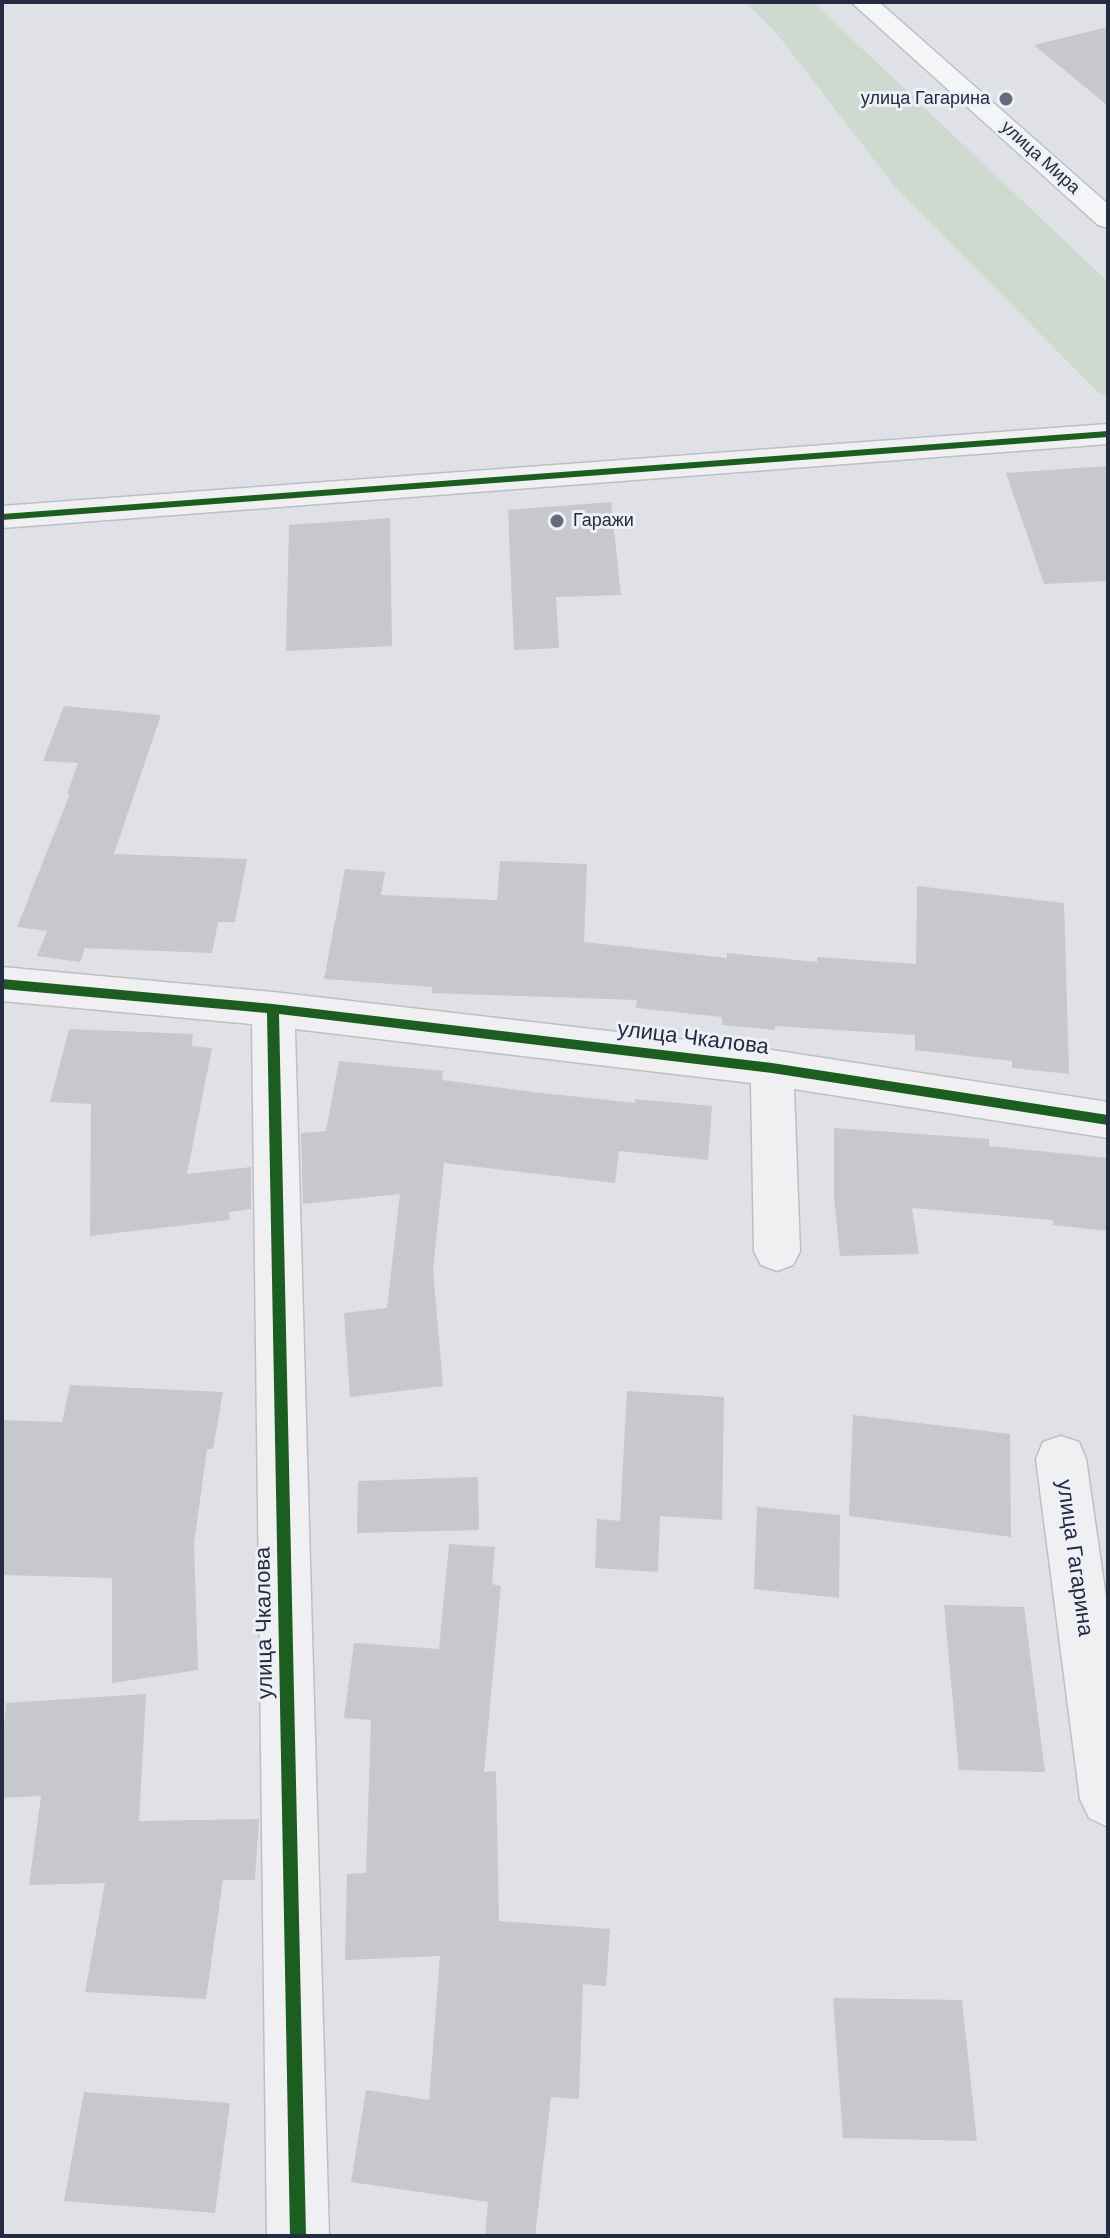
<!DOCTYPE html>
<html>
<head>
<meta charset="utf-8">
<style>
	body { margin:0 }
	#map { position:relative; width:1110px; height:2238px; overflow:hidden; background:#e0e1e6; font-family:"DM Sans",sans-serif }
	canvas { display:block }
	.frame { position:absolute; inset:0; border:4px solid #252c41; pointer-events:none }
</style>
</head>
<body>
<div id="map">
<canvas width="1110" height="2238"></canvas>
<div class="frame"></div>
</div>
<script>
const context = document.querySelector('canvas').getContext('2d');
context.lineJoin = 'round';
function fillPath(path, color) {
  context.fillStyle = color;
  context.fill(path, 'evenodd');
}
function poly(rows) {
  const path = new Path2D();
  for (const r of rows) {
    path.moveTo(r[0], r[1]);
    for (let i = 2; i < r.length; i += 2) path.lineTo(r[i], r[i + 1]);
  }
  return path;
}
function strokePath(path, color, width, dash) {
  context.strokeStyle = color;
  context.lineWidth = width;
  context.lineCap = dash ? 'butt' : 'round';
  context.setLineDash(dash || []);
  context.stroke(path);
}
function write(font, color, halo, rows, align = 'center') {
  context.font = font + ' "DM Sans",sans-serif';
  context.lineWidth = 6;
  context.setLineDash([]);
  context.textBaseline = 'middle';
  context.strokeStyle = halo;
  context.fillStyle = color;
  for (const [text, x, y, turn = 0] of rows) {
    context.save();
    context.translate(x, y);
    context.rotate((+turn || 0) * Math.PI / 180);
    context.textAlign = isNaN(turn) ? turn : align;
    if (halo) context.strokeText(text, 0, 0);
    context.fillText(text, 0, 0);
    context.restore();
  }
}
const green = poly([
	[745,2,813,2,1108,282,1108,395,1098,392,895,187,778,35]
]);
const building = poly([
	[1108,27,1108,106,1034,45],
	[1108,466,1108,581,1044,584,1006,473],
	[611,502,621,595,556,597,559,648,514,650,508,510],
	[390,518,392,646,286,651,289,525],
	[64,706,161,715,114,854,247,859,235,922,218,922,212,953,85,948,80,962,37,956,47,931,17,927,70,794,67,794,78,763,43,761],
	[500,861,587,864,584,942,727,958,727,953,817,962,817,957,916,964,917,886,1064,903,1069,1074,1012,1068,1012,1061,915,1050,915,1035,775,1026,775,1030,722,1025,722,1017,636,1008,637,1000,432,993,432,987,324,979,345,869,385,872,381,895,497,900],
	[69,1029,193,1034,192,1046,212,1048,187,1174,251,1167,251,1209,229,1212,229,1220,90,1236,91,1104,50,1102],
	[339,1061,443,1071,442,1080,533,1092,635,1103,635,1099,712,1106,708,1160,619,1151,615,1183,444,1163,433,1270,443,1386,350,1397,344,1313,387,1308,400,1194,303,1204,301,1133,326,1131],
	[834,1128,989,1139,989,1146,1108,1158,1108,1231,1053,1225,1053,1220,912,1208,919,1254,840,1256,834,1198],
	[70,1385,223,1392,213,1449,207,1449,194,1544,198,1670,112,1683,112,1578,2,1575,2,1420,62,1422],
	[627,1391,724,1397,722,1520,660,1516,658,1572,595,1568,597,1519,620,1521],
	[853,1415,1010,1434,1011,1537,849,1516],
	[478,1477,479,1530,357,1533,358,1481],
	[757,1507,840,1515,839,1598,754,1589],
	[449,1544,495,1547,492,1584,501,1586,484,1772,496,1771,499,1921,610,1929,606,1986,583,1984,579,2099,551,2097,535,2236,485,2236,488,2202,351,2182,366,2090,429,2100,440,1956,345,1960,347,1874,366,1873,371,1720,344,1718,354,1643,439,1649],
	[944,1605,1024,1607,1045,1772,959,1770],
	[146,1694,139,1821,259,1819,255,1880,223,1880,206,1999,85,1992,105,1883,29,1885,41,1796,2,1798,2,1746,6,1703],
	[833,1998,962,2000,977,2141,843,2138],
	[84,2092,230,2103,215,2213,64,2201]
]);
const minor = poly([
	[1108,424,1108,444,2,528,2,506,1108,424],
	[2,967,273,992,772,1050,1108,1102,1108,1138,794,1089,800,1251,793,1265,777,1271,761,1265,754,1251,751,1083,295,1029,329,2236,267,2236,252,1024,2,1001,2,967],
	[1061,1436,1079,1442,1086,1459,1108,1611,1108,1827,1089,1818,1080,1799,1036,1459,1043,1442,1061,1436]
]);
const major = poly([
	[851,2,879,2,1108,204,1108,228,1098,225,851,2]
]);
const cycleway = poly([
	[1108,431,1108,437,2,520,2,514,1108,431],
	[2,979,273,1004,772,1063,1108,1115,1108,1125,772,1073,279,1014,306,2236,290,2236,267,1013,2,989,2,979]
]);
const markers = [
	[1006,99,8,"#666b7b"],
	[557,521,8,"#666b7b"]
];
const farPoinames = [
	["улица Гагарина",990,99],
	["Гаражи",573,521,"left"]
];
const farStreetnames = [
	["улица Мира",1040,158,42]
];
const streetNames = [
	["улица Чкалова",693,1039,7],
	["улица Гагарина",1074,1558,82],
	["улица Чкалова",265,1623,-91]
];
fillPath(green, '#ced9d0');
fillPath(building, '#c6c8cd');
strokePath(minor, '#bebfc4', 3);
strokePath(major, '#bcbec4', 3);
fillPath(minor, '#f0f0f3');
fillPath(major, '#f4f5f6');
fillPath(cycleway, '#1b5e20');
for (const [x, y, r, color] of markers) {
  const dot = new Path2D();
  dot.arc(x, y, r, 0, 2 * Math.PI);
  context.fillStyle = color;
  context.fill(dot);
  strokePath(dot, '#edf0f6', 3);
}
write('18px', '#252c41', '#edf0f6', farPoinames, 'right');
write('18px', '#252c41', '#edf0f6', farStreetnames);
write('22px', '#252c41', '#edf0f6', streetNames);
</script>
</body>
</html>
